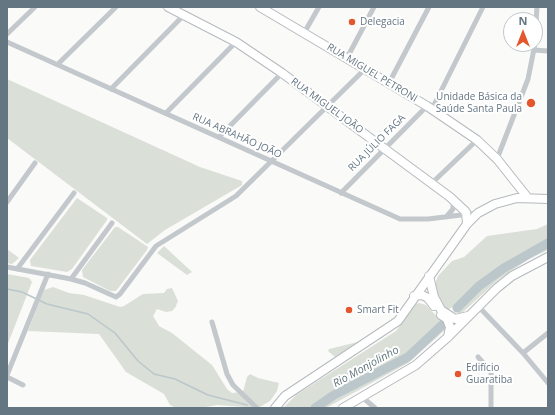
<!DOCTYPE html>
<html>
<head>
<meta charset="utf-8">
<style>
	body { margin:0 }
	#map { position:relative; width:555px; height:415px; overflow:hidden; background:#fafaf8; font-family:"Open Sans",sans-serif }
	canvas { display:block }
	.frame { position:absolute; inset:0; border:8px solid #657683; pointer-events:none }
	.north { position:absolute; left:503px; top:12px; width:40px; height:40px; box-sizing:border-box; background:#fff; border:1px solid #c1c8cd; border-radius:50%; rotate:0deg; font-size:11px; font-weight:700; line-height:16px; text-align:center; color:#657683 }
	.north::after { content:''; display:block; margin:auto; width:14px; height:18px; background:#e4572e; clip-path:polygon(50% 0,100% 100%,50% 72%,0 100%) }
</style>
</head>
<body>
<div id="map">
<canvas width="555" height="415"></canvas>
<div class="frame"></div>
<div class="north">N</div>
</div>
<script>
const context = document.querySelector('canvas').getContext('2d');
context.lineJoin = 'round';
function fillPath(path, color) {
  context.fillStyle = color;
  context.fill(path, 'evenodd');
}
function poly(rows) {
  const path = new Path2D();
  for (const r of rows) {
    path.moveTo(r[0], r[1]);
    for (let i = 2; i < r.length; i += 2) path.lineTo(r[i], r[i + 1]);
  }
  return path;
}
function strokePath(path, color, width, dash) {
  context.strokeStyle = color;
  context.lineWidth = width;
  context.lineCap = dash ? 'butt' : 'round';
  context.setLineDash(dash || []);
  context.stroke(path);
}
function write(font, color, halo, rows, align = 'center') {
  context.font = font + ' "Open Sans",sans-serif';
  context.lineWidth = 4;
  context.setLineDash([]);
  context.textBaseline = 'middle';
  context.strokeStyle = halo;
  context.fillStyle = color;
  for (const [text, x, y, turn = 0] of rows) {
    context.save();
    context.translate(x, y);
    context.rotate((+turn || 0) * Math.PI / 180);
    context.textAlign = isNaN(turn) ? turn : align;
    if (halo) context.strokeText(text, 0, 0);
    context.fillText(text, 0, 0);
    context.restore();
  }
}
const green = poly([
	[7,79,200,167,242,181,242,185,165,230,147,244,7,138],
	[77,198,107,218,107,220,72,269,67,272,31,266,30,260],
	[548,224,548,250,529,259,499,279,462,313,458,313,452,307,448,310,442,307,438,301,435,284,438,276,452,261,464,257,487,236,537,229],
	[115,227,118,227,148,247,147,250,116,291,110,291,83,277,82,270],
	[164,246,191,271,192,272,187,275,157,253],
	[7,249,19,258,12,264,7,263],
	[7,274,29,278,32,282,7,346],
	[53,287,69,293,84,295,120,307,124,306,143,294,164,293,167,289,172,288,178,301,175,308,172,311,166,312,157,309,153,316,159,326,172,333,212,365,227,389,232,393,243,392,247,377,250,374,258,378,279,383,277,391,270,401,258,408,217,405,200,408,176,408,170,405,164,394,126,372,99,334,28,331,44,290],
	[419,303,426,305,446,326,445,330,408,363,326,408,283,408,296,395,396,331,416,304],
	[358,342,335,357,328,351,329,349]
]);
const stream = poly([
	[7,289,22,292,47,304,88,314,115,333,138,361,154,374,175,379,208,395,247,405]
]);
const river = poly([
	[457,308,479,286,504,268,548,243],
	[315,408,334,395,408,357,442,325]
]);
const street = poly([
	[304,33,319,7],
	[7,34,35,7],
	[535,38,537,7],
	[7,42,400,219,428,219,478,213],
	[534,50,548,51],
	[347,58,374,7],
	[58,64,116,7],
	[389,83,429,7],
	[111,89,184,15],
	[432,109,483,7],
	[166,113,236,42],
	[219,137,282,73],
	[497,159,528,79,535,44],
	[432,183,477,140],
	[341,193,427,106],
	[7,202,35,163],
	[447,216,453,209,453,201],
	[7,267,71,279,85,283,116,297,120,294,156,246,236,196,365,69],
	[17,269,74,193],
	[71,279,112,223],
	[478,306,523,353,548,383],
	[212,322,227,374,233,385,257,408],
	[523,353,548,333],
	[478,357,491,372,491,408],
	[7,375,48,274],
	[7,377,23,385],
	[362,397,375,408]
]);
const primary = poly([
	[168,7,236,42,282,73,450,197,466,212,467,224],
	[260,7,427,106,477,140,497,159,528,198],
	[429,276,434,297,441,310,455,319,468,316],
	[414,296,422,295,428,298,434,306],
	[441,315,447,319,450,327,448,337],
	[275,408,285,396,398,321,467,224,478,213,495,204,517,198,548,199],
	[343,408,416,365,448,337,497,288,512,276,548,257]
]);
const markers = [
	[352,22,4,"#e4572e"],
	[531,103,5,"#e4572e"],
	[349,310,4,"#e4572e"],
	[458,374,4,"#e4572e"]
];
const poiNames = [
	["Delegacia",360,22],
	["Unidade Básica da",522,97,"right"],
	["Saúde Santa Paula",522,109,"right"],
	["Smart Fit",357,310],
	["Edifício",466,368],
	["Guaratiba",466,380]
];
const streetNames = [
	["RUA MIGUEL PETRONI",372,73,31],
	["RUA MIGUEL JOÃO",327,106,36],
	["RUA ABRAHÃO JOÃO",237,136,24],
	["RUA JÚLIO FAGA",377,143,-45]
];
const waterNames = [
	["Rio Monjolinho",366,367,-29]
];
fillPath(green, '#dadfd7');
strokePath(stream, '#bbc7cb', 1.5);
strokePath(river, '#bbc7cb', 9);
strokePath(primary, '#b5babe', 10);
strokePath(street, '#c3c8cc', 5);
strokePath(primary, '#fff', 8);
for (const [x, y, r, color] of markers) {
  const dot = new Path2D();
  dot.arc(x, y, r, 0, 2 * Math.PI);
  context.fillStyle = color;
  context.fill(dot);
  strokePath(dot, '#fff', 1.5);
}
write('10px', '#657683', '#fff', poiNames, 'left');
write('10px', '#657683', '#fff', streetNames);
write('italic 11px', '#60757c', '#fff', waterNames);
</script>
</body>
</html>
